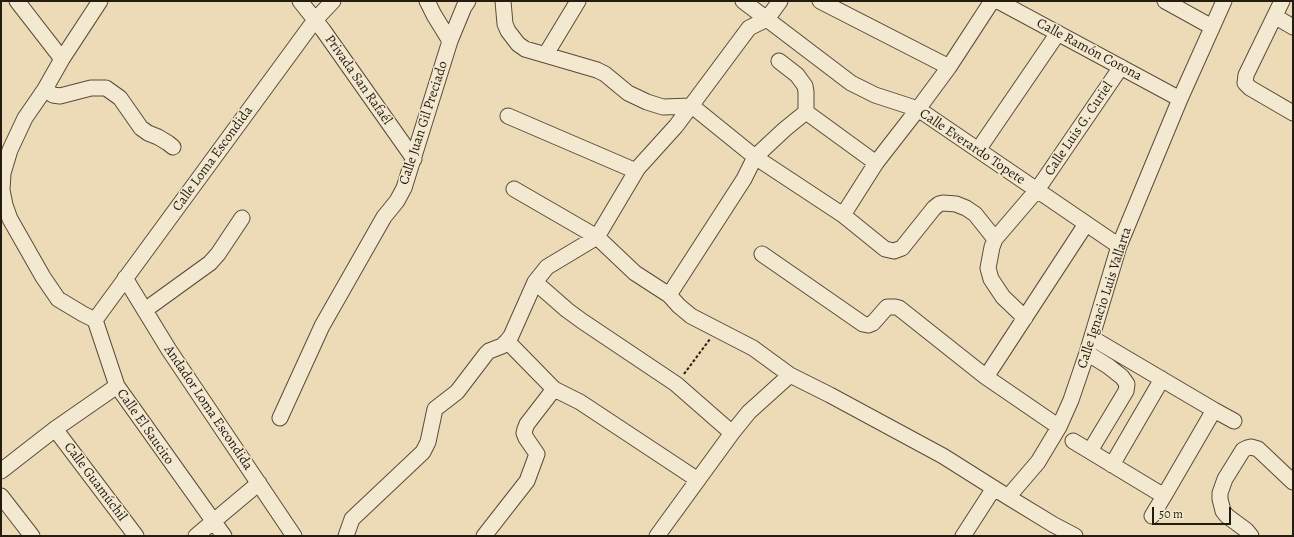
<!DOCTYPE html>
<html>
<head>
<meta charset="utf-8">
<style>
	body { margin:0 }
	#map { position:relative; width:1294px; height:537px; overflow:hidden; background:#ecdbb6; font-family:Alegreya,serif }
	canvas { display:block }
	.frame { position:absolute; inset:0; border:2px solid #251c10; pointer-events:none }
	.scale { position:absolute; left:1152px; top:507px; width:79px; height:18px; box-sizing:border-box; border:2px solid #251c10; border-top:0; padding-left:5px; font-size:12px; line-height:14px; white-space:nowrap; color:#251c10; -webkit-text-stroke:3px #f3e8d0; paint-order:stroke }
</style>
</head>
<body>
<div id="map">
<canvas width="1294" height="537"></canvas>
<div class="frame"></div>
<div class="scale">50 m</div>
</div>
<script>
const context = document.querySelector('canvas').getContext('2d');
context.lineJoin = 'round';
function poly(rows) {
  const path = new Path2D();
  for (const r of rows) {
    path.moveTo(r[0], r[1]);
    for (let i = 2; i < r.length; i += 2) path.lineTo(r[i], r[i + 1]);
  }
  return path;
}
function strokePath(path, color, width, dash) {
  context.strokeStyle = color;
  context.lineWidth = width;
  context.lineCap = dash ? 'butt' : 'round';
  context.setLineDash(dash || []);
  context.stroke(path);
}
function write(font, color, halo, rows, align = 'center') {
  context.font = font + ' Alegreya,serif';
  context.lineWidth = 3;
  context.setLineDash([]);
  context.textBaseline = 'middle';
  context.strokeStyle = halo;
  context.fillStyle = color;
  for (const [text, x, y, turn = 0] of rows) {
    context.save();
    context.translate(x, y);
    context.rotate((+turn || 0) * Math.PI / 180);
    context.textAlign = isNaN(turn) ? turn : align;
    if (halo) context.strokeText(text, 0, 0);
    context.fillText(text, 0, 0);
    context.restore();
  }
}
const path = poly([
	[684,374,710,339]
]);
const minor = poly([
	[17,1,62,59],
	[100,1,62,59,45,89,25,118,10,150,3,173,2,190,5,205,10,219,43,277,58,299,83,314,95,320,117,386,224,536],
	[300,1,323,30,414,159],
	[427,1,434,15,450,41],
	[503,1,505,24,508,31,518,44,525,49,597,70,605,74,628,93,647,102,663,107,692,106,755,157,843,215,885,249,894,251,902,248,934,208,939,204,943,203,956,204,966,208,975,214,995,239],
	[743,1,851,83,875,95,918,109,1119,246],
	[820,1,949,67],
	[998,1,1180,99],
	[1165,1,1212,27],
	[1282,1,1246,75,1245,83,1250,88,1293,113],
	[1276,17,1293,27],
	[546,54,578,1],
	[45,89,53,95,60,96,91,88,106,88,120,98,141,128,148,133,158,137,168,143,173,147],
	[806,112,876,163],
	[508,116,636,171],
	[978,150,1058,33],
	[514,189,597,237,635,273,669,295,679,306,691,316,753,348,790,375,830,395,943,456,1008,497,1054,525,1075,536],
	[843,215,876,163,918,109,949,67,992,1],
	[762,254,863,324,868,325,873,323,887,307,895,307,899,308,986,377,1059,427],
	[125,278,169,350,294,536],
	[535,282,567,310,582,321,676,384,732,433],
	[669,295,744,179,755,157,785,129,806,112,806,92,805,86,797,75,779,61],
	[145,310,210,263,218,254,242,218],
	[1025,318,1003,297,991,279,988,268,992,247,995,239,1037,190,1121,67],
	[95,320,315,20,333,1],
	[1092,338,1214,410],
	[507,341,554,389,580,402,698,480],
	[1087,353,1108,366,1122,377,1127,384,1126,391,1090,451],
	[986,377,1086,224],
	[280,418,322,326,384,217,397,201,404,188,450,41,464,7,468,1],
	[55,429,136,536],
	[1073,441,1164,496,1152,516],
	[1112,465,1162,379],
	[1,471,55,429,117,386],
	[1,496,32,536],
	[1164,496,1214,410,1234,421],
	[1008,497,1038,462,1059,427,1071,400,1087,353,1119,246,1180,99,1224,1],
	[196,536,259,483],
	[346,536,352,519,423,452,428,442,435,409,457,392,486,354,489,351,502,346,507,341,511,336,535,282,547,267,597,237,638,168,676,126,749,28,767,19,780,1],
	[484,536,527,481,537,454,526,438,524,433,525,429,527,424,554,389],
	[657,536,732,433,749,412,790,375],
	[963,536,994,488],
	[1251,536,1246,530,1227,516,1223,511,1220,499,1220,493,1225,479,1243,450,1247,448,1251,447,1258,449,1293,482]
]);
const streetNames = [
	["Calle Ramón Corona",1089,50,28],
	["Privada San Rafaél",358,80,55],
	["Calle Juan Gil Preciado",424,123,-72],
	["Calle Luis G. Curiel",1079,129,-56],
	["Calle Everardo Topete",972,147,34],
	["Calle Loma Escondida",213,159,-54],
	["Calle Ignacio Luis Vallarta",1105,298,-72],
	["Andador Loma Escondida",208,408,56],
	["Calle El Saucito",145,427,55],
	["Calle Guamúchil",95,482,53]
];
strokePath(minor, '#574c3a', 17);
strokePath(path, '#251c10', 2, [3, 2]);
strokePath(minor, '#f3e8d0', 15);
write('14px', '#251c10', '#f3e8d0', streetNames);
</script>
</body>
</html>
